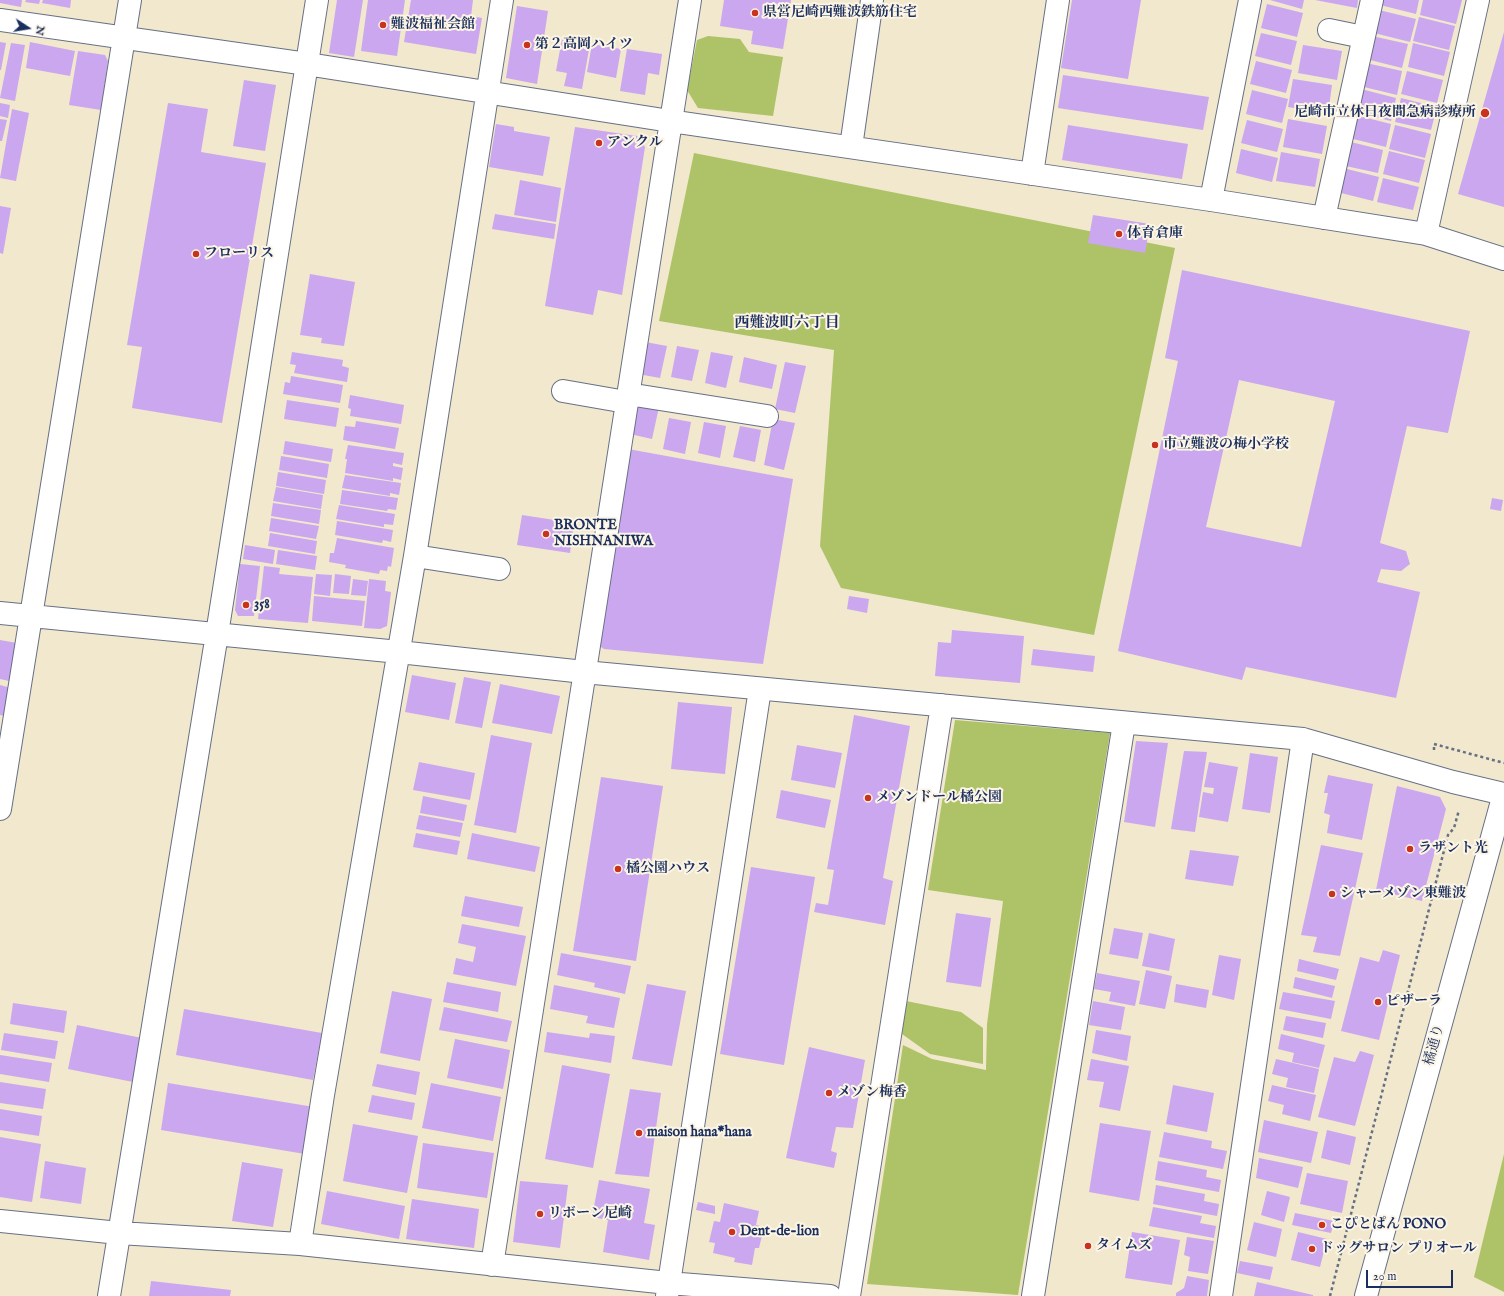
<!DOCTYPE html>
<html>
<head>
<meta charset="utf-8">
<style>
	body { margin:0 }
	#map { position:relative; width:1504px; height:1296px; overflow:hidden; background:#f1e8cd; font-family:"IM FELL English",serif }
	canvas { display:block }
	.north { position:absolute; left:8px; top:8px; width:40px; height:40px; -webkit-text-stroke:3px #fcf5e5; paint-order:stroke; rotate:102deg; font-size:11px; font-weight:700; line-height:16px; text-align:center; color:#1b2f5e }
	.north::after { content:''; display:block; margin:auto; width:14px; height:18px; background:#1b2f5e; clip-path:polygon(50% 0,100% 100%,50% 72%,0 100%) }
	.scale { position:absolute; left:1366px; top:1270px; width:87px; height:18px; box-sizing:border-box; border:2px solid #1b2f5e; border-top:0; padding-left:5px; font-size:12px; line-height:14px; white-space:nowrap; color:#1b2f5e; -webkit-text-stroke:3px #fcf5e5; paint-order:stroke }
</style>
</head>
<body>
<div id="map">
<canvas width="1504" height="1296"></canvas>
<div class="north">N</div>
<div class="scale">20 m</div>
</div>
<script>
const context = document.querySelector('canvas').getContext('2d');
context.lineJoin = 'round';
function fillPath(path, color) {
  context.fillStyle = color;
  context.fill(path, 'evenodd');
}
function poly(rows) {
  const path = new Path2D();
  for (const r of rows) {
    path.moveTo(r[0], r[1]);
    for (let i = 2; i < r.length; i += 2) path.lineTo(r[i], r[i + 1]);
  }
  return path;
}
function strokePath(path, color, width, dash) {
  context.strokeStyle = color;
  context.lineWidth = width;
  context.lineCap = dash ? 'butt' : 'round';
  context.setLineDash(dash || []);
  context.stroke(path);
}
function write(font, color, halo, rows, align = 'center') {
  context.font = font + ' "IM FELL English","Noto Serif JP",serif';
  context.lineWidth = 4;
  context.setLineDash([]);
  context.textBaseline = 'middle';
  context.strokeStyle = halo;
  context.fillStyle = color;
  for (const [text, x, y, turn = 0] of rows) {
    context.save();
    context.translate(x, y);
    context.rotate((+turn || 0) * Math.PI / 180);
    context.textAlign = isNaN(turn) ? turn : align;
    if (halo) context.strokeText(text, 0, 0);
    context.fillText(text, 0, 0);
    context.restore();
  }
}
const green = poly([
	[708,36,740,39,749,52,783,57,773,116,698,108,687,90,697,40],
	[694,153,1175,248,1094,635,841,588,820,546,834,350,659,321],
	[955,720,1110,733,1018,1295,867,1284,903,1045,932,1059,986,1070,987,1024,1003,901,928,890],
	[906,1001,961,1012,983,1028,983,1064,930,1054,902,1034],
	[1504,1154,1504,1292,1474,1277]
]);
const building = poly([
	[0,0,22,0,21,7,0,3],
	[26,0,40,0,39,4,25,2],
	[43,0,71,0,70,8,42,3],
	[337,0,363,0,354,57,329,53],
	[368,0,405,0,397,56,361,51],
	[411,0,473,0,471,16,482,18,476,54,404,42],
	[724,0,791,0,783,49,751,44,753,31,720,26],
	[1072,0,1141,0,1128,79,1061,68],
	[1270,0,1304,0,1302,9],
	[1315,0,1358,0,1357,8],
	[1381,0,1419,0,1416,14,1380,5],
	[1423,0,1462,0,1456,24,1420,15],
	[1267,4,1303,13,1297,37,1261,28],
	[517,6,548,11,537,84,506,78],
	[1379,10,1416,19,1410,42,1374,33],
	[1419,17,1455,26,1449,50,1413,41],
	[1504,32,1504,207,1458,194],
	[1261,33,1297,41,1291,65,1255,56],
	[1372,36,1408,44,1402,68,1366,59],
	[562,39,590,44,582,89,564,86,567,73,556,71],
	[0,42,6,43,1,70,0,70],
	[30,42,75,51,70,76,26,68],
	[11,43,25,45,15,101,0,98],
	[1413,43,1450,52,1444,76,1408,67],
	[592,44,621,49,616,78,587,72],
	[1303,45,1342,51,1337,80,1298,73],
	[627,49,662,54,659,75,648,73,645,95,620,91],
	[78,51,105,55,108,61,101,110,69,105],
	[1256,61,1292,70,1286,93,1250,84],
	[1366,63,1402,71,1397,95,1360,86],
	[1407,71,1443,80,1437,103,1401,94],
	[1063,75,1209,97,1203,130,1058,108],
	[1293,79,1332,85,1328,114,1288,107],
	[244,80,276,85,265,151,233,146],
	[1361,89,1396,98,1391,121,1355,112],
	[1252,90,1288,99,1282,123,1246,114],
	[1401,98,1437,107,1431,130,1395,122],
	[0,103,10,105,8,118,0,116],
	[168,103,208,109,201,152,266,163,222,423,132,408,142,347,127,345],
	[12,109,29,113,16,181,0,178],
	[1355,115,1391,124,1386,147,1349,138],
	[0,119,7,120,2,141,0,141],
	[1288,119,1327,126,1322,154,1283,147],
	[1247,120,1283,129,1277,152,1241,143],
	[496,124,514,127,514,131,550,137,543,176,489,167],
	[1068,125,1188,144,1182,179,1062,160],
	[1395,125,1431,134,1425,158,1389,149],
	[575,127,637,136,645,147,622,295,598,290,593,315,545,306],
	[1347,141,1383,150,1378,173,1341,165],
	[1241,149,1278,158,1272,182,1236,173],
	[1389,151,1425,160,1419,183,1383,174],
	[1281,152,1320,159,1315,187,1276,181],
	[1343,168,1379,177,1373,201,1337,192],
	[1383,178,1419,187,1413,210,1377,202],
	[520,180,561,188,556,222,514,215],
	[0,206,11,208,3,254,0,253],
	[495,214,556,224,554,239,492,229],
	[1093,215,1150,224,1145,253,1088,243],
	[1182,270,1470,331,1448,433,1407,426,1380,543,1406,551,1410,564,1401,571,1381,569,1377,582,1420,592,1396,698,1246,667,1242,680,1118,651,1178,361,1165,358],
	[1239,380,1335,401,1301,547,1206,527],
	[310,274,355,282,344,346,321,343,322,338,300,335],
	[645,342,667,346,660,378,638,374],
	[677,346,699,350,692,381,671,377],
	[292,352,343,360,342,366,349,368,347,382,294,373,296,365,290,364],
	[711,352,733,356,726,388,705,383],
	[744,357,777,365,772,389,739,382],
	[785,362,806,366,795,413,775,409],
	[291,376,343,385,340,403,283,394,285,382,290,383],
	[350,395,404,405,401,424,350,416,351,409,348,408],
	[287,400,339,408,336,427,284,419],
	[637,403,659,407,652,439,630,434],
	[669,418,691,422,685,454,663,449],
	[773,419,795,423,784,470,764,465],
	[356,421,399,428,395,449,343,440,345,426,355,427],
	[704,422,726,426,720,458,698,453],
	[740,426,761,430,755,462,733,457],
	[285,441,333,449,331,462,283,454],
	[348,445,404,453,402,465,393,463,393,466,403,468,401,480,393,478,393,481,345,473,347,459,345,459],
	[628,449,793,479,763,664,604,649,598,645],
	[281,456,329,464,327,478,279,470],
	[278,472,326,480,324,494,276,486],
	[345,475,401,483,399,495,390,493,390,496,342,488],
	[276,487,323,495,321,509,273,501],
	[342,490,398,498,396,510,388,509,387,511,340,504],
	[1492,498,1503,500,1501,511,1490,509],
	[273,503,321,510,319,524,271,516],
	[339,505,395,514,393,525,384,524,384,527,336,519],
	[522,515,574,523,570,553,517,545],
	[271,518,319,526,316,539,269,531],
	[337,521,393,530,391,542,383,540,382,543,335,535],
	[270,533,317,541,315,554,268,546],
	[337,538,394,548,391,567,388,566,387,571,380,570,379,574,345,568,346,565,329,562,330,553,334,553],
	[245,545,275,550,273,564,243,559],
	[278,550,317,556,315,570,276,564],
	[240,564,260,566,254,616,238,616,235,610],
	[264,566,280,568,279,574,313,577,308,623,258,619],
	[316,574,332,575,330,596,314,594],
	[335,574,351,576,349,594,333,593],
	[353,579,368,581,366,596,351,595],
	[369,579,386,581,385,591,391,592,387,626,380,629,364,628],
	[314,596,365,601,362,626,312,621],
	[849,596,869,599,867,613,847,609],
	[952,630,1024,636,1020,683,935,676,938,642,951,643],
	[0,640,17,643,9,681,0,679],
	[1033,649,1095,656,1093,672,1031,665],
	[412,675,456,683,449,720,405,712],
	[464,677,491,682,482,728,455,723],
	[500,684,560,696,552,734,492,723],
	[0,685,11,688,5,716,0,715],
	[678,702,732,707,725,774,671,769],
	[854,715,910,726,883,878,893,881,885,925,814,912,816,903,828,905,834,870,827,869],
	[491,735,532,743,516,833,474,825],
	[1136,741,1168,743,1155,827,1124,822],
	[797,745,842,753,835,788,791,780],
	[1184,751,1207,752,1195,832,1171,829],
	[1250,753,1278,757,1270,813,1242,809],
	[419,762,475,773,470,800,413,790],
	[1209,762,1238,767,1228,822,1199,817,1203,792,1213,794,1214,788,1204,787],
	[1328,775,1373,784,1362,840,1327,833,1330,815,1324,813,1328,793,1324,793],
	[601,777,663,786,636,961,573,951],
	[1397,786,1440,797,1446,809,1422,901,1376,890],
	[781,790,831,800,825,828,776,818],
	[423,796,467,805,464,821,420,813],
	[419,815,463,823,460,837,416,829],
	[416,833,460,841,457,855,413,847],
	[472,833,540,847,535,872,467,859],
	[1321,845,1363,853,1340,956,1313,952,1317,937,1301,935],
	[1190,850,1239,856,1233,886,1185,879],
	[751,867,815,877,784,1065,720,1054],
	[465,896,523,907,519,927,461,916],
	[956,913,991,918,981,987,946,982],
	[462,924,526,936,516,986,453,974,456,958,473,962,476,947,458,943],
	[1114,928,1143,933,1138,959,1109,954],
	[1149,933,1175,939,1169,971,1142,966],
	[1383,950,1400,955,1379,1040,1341,1031,1360,957,1379,962],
	[561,953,631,966,625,994,594,987,595,983,557,975],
	[1219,955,1241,959,1234,1000,1212,995],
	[1299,959,1339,969,1336,980,1297,971],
	[1146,970,1172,976,1165,1009,1139,1004],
	[1097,973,1140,981,1135,1006,1109,1001,1111,992,1094,989],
	[1295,977,1335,986,1332,998,1293,988],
	[447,982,501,992,498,1012,443,1002],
	[647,984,686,991,672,1066,632,1059],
	[1176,984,1209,990,1206,1008,1174,1002],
	[554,985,620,998,614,1028,586,1023,588,1016,550,1009],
	[392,991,432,999,420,1061,380,1053],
	[1283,992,1335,1001,1331,1019,1279,1009],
	[1093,1001,1125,1007,1121,1030,1089,1025],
	[13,1003,67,1011,64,1033,10,1024],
	[444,1007,512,1021,507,1042,439,1030],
	[184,1009,322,1033,313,1080,176,1055],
	[1286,1016,1326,1023,1323,1038,1283,1030],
	[77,1025,142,1038,133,1082,68,1069],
	[1096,1030,1131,1036,1127,1061,1092,1053],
	[547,1032,589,1038,590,1033,615,1036,611,1063,544,1052],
	[4,1033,58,1041,55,1059,1,1050],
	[1281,1034,1325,1045,1319,1068,1292,1062,1294,1053,1278,1049],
	[455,1039,510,1050,503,1089,447,1078],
	[809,1047,865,1060,853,1128,836,1127,831,1151,837,1153,834,1168,786,1158],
	[1360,1051,1374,1055,1355,1126,1318,1117,1334,1057,1355,1062],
	[0,1055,52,1063,49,1082,0,1074],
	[1091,1059,1129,1066,1120,1111,1099,1107,1104,1082,1087,1080],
	[1276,1059,1319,1069,1314,1093,1286,1087,1288,1078,1272,1074],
	[377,1064,420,1072,416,1095,372,1086],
	[562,1065,610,1074,593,1168,545,1159],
	[0,1082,46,1089,43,1109,0,1103],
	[168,1083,314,1107,305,1154,161,1130],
	[431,1083,501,1097,493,1141,422,1128],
	[1173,1085,1214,1093,1207,1132,1166,1124],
	[1272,1085,1316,1095,1310,1121,1282,1114,1284,1105,1268,1101],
	[630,1089,661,1093,649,1177,615,1174],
	[372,1095,415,1103,412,1120,368,1112],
	[0,1109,42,1116,39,1136,0,1130],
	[1264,1120,1318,1132,1311,1163,1258,1152],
	[1100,1123,1151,1131,1139,1201,1089,1192],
	[353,1124,418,1136,407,1193,343,1181],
	[1327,1130,1356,1137,1350,1165,1321,1158],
	[1164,1132,1212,1141,1211,1148,1227,1151,1223,1169,1159,1157],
	[0,1137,41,1144,32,1202,0,1197],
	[423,1143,494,1153,487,1198,417,1188],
	[1259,1158,1303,1167,1298,1188,1256,1178],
	[45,1161,86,1168,81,1204,40,1198],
	[1158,1161,1207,1170,1206,1177,1221,1180,1219,1192,1155,1180],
	[242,1162,283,1169,273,1227,232,1221],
	[1307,1173,1348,1181,1342,1213,1300,1204],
	[599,1180,650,1189,644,1223,655,1225,649,1260,603,1252,608,1220,592,1217],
	[520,1181,568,1185,560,1248,513,1242],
	[1156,1185,1205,1194,1204,1201,1219,1204,1217,1216,1153,1204],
	[327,1191,405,1206,399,1239,321,1224],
	[1267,1191,1290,1197,1284,1222,1261,1215],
	[412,1199,479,1209,474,1248,406,1239],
	[698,1202,715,1206,715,1214,696,1210],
	[724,1203,759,1211,756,1225,764,1227,759,1248,755,1248,752,1265,734,1262,735,1258,713,1253,715,1243,709,1242,714,1221,720,1222],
	[1153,1207,1202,1216,1200,1223,1216,1226,1214,1238,1149,1226],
	[1295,1213,1334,1221,1331,1233,1292,1225],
	[1254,1222,1282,1229,1276,1257,1247,1250],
	[1132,1232,1180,1240,1172,1285,1125,1278],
	[1298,1232,1327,1239,1320,1267,1291,1260],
	[1187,1237,1214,1241,1208,1274,1188,1271,1190,1257,1184,1255],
	[1240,1261,1273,1267,1270,1280,1237,1273],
	[1187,1276,1209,1280,1207,1296,1176,1296,1176,1293,1184,1288],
	[151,1281,231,1290,230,1296,149,1296],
	[1257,1282,1313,1295,1313,1296,1254,1296]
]);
const path = poly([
	[1434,750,1434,744,1504,763],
	[1330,1296,1448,835,1454,828,1459,810]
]);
const minor = poly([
	[0,20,307,64,670,121,1211,200,1426,234,1504,259],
	[1329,30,1363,37],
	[851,147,872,0],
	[1032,174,1058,0],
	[1211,200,1250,0],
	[1324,218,1372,0],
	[1426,234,1478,0],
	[563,391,626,402],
	[628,394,767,416],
	[415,556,499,569],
	[0,613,399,652,584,672,1303,739,1453,782,1504,794],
	[0,809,130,0],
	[0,1221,119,1233,300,1244,668,1283,830,1296],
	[300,1244,323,1095,415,556,502,0],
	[492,1265,690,0],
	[109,1296,217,634,317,0],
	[667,1296,760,689],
	[849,1296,942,705],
	[1033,1296,1124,723],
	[1221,1296,1303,739]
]);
const tertiary = poly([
	[1366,1296,1504,794]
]);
const markers = [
	[755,13,4,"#c8321e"],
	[383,25,4,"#c8321e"],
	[527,45,4,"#c8321e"],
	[1485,113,5,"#c8321e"],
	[599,143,4,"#c8321e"],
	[1119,234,4,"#c8321e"],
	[196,254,4,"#c8321e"],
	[1155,445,4,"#c8321e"],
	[546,534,4,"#c8321e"],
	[246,605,4,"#c8321e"],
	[868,798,4,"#c8321e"],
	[1410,849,4,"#c8321e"],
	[618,869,4,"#c8321e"],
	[1332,894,4,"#c8321e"],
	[1378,1002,4,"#c8321e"],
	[829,1093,4,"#c8321e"],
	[639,1133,4,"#c8321e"],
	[540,1214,4,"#c8321e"],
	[1322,1225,4,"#c8321e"],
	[732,1232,4,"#c8321e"],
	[1088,1246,4,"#c8321e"],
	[1312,1249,4,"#c8321e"]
];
const poiNames = [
	["県営尼崎西難波鉄筋住宅",763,13],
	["難波福祉会館",391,25],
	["第２高岡ハイツ",535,45],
	["尼崎市立休日夜間急病診療所",1476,113,"right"],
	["アンクル",607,143],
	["体育倉庫",1127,234],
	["フローリス",204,254],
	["市立難波の梅小学校",1163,445],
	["BRONTE",554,526],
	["NISHNANIWA",554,542],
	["358",254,605],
	["メゾンドール橘公園",876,798],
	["ラザント光",1418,849],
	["橘公園ハウス",626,869],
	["シャーメゾン東難波",1340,894],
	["ピザーラ",1386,1002],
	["メゾン梅香",837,1093],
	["maison hana*hana",647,1133],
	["リボーン尼崎",548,1214],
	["こぴとぱん PONO",1330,1225],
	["Dent-de-lion",740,1232],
	["タイムズ",1096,1246],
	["ドッグサロン プリオール",1320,1249]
];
const streetNames = [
	["橘通り",1435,1045,-75]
];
const neighbourhoodNames = [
	["西難波町六丁目",787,324]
];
fillPath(green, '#aec367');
fillPath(building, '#cba7ef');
strokePath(minor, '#667085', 24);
strokePath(tertiary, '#667085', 24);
strokePath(path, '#667085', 2.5, [3, 3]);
strokePath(minor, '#fff', 22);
strokePath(tertiary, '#fff', 22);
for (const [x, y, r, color] of markers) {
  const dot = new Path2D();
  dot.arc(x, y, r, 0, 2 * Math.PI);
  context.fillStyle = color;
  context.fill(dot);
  strokePath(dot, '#fcf5e5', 1.5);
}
write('bold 14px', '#1b2f5e', '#fcf5e5', poiNames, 'left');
write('14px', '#1b2f5e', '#fcf5e5', streetNames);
write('bold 15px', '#1b2f5e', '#fcf5e5', neighbourhoodNames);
</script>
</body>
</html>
